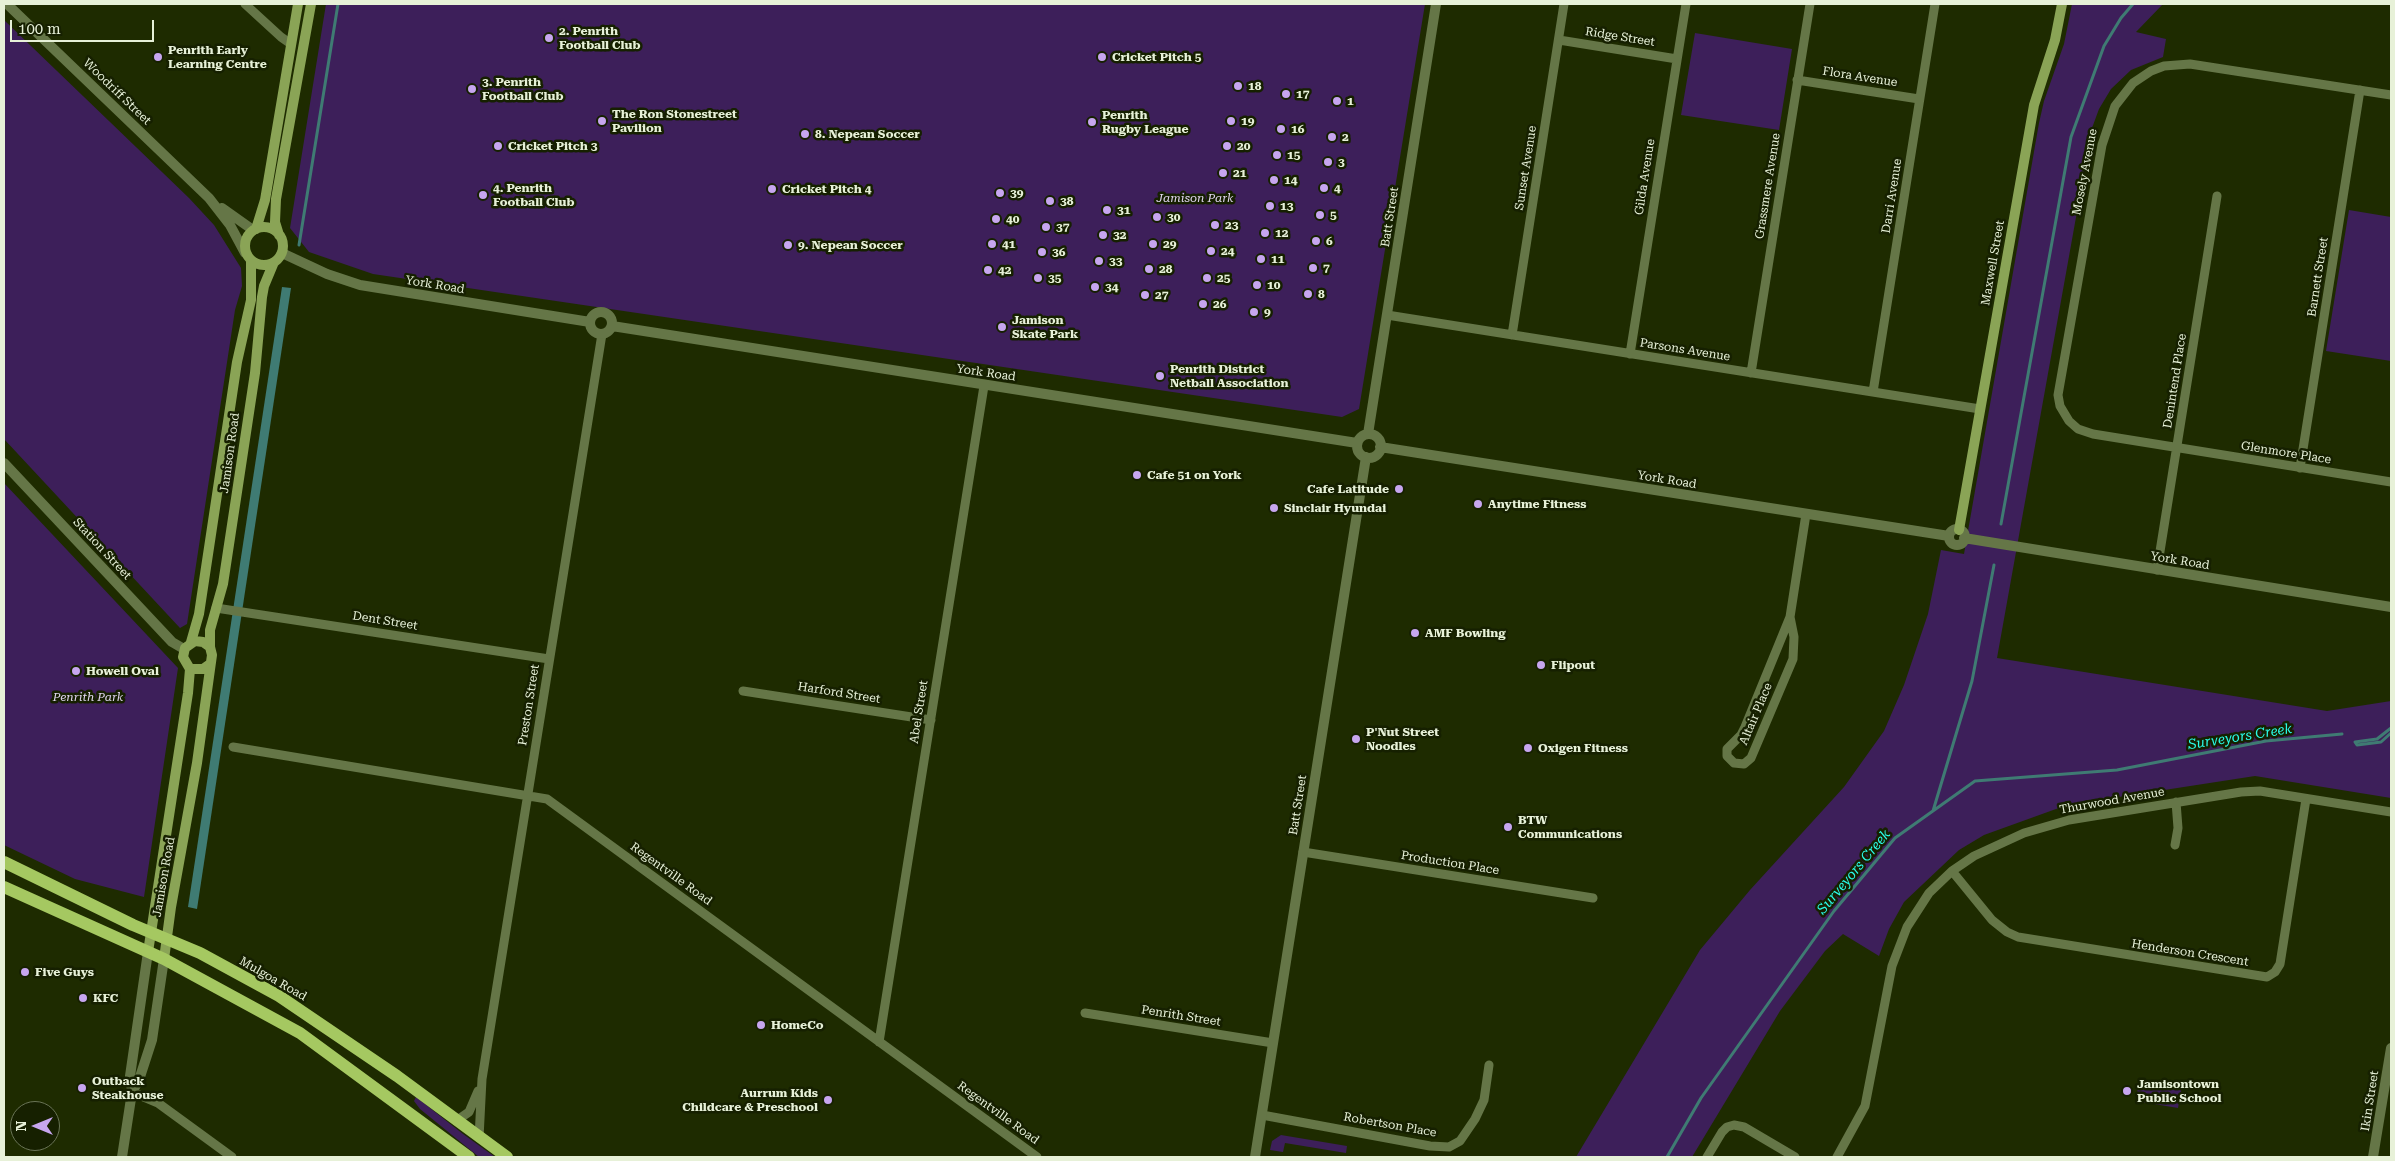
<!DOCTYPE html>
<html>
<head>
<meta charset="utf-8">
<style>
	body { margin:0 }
	#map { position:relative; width:2395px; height:1161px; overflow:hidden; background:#1e2b00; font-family:"Roboto Serif",serif }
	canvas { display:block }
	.frame { position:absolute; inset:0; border:5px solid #e7f1d8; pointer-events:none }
	.north { position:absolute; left:10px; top:1101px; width:50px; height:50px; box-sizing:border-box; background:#162000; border:1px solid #6a7456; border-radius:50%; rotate:270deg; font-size:14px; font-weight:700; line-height:20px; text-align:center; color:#e7f1d8 }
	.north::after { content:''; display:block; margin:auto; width:18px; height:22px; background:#c7a6ef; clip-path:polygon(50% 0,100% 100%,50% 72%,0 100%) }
	.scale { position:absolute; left:10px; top:20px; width:144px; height:22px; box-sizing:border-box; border:2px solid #e7f1d8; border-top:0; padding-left:6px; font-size:15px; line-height:18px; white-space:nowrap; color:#e7f1d8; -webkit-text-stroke:4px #162000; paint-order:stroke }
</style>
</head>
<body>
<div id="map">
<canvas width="2395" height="1161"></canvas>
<div class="frame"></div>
<div class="north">N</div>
<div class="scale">100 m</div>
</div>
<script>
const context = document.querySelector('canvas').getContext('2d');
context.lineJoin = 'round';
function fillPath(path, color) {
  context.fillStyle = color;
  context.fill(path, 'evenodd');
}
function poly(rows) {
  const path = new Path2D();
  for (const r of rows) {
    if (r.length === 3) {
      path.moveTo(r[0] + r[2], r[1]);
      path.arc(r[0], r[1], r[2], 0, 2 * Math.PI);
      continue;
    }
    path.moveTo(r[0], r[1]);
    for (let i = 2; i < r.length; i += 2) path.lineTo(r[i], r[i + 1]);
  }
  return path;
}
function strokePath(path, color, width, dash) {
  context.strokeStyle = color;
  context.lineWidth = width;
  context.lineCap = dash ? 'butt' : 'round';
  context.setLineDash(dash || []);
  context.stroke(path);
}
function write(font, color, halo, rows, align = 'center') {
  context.font = font + ' "Roboto Serif",serif';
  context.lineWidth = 5;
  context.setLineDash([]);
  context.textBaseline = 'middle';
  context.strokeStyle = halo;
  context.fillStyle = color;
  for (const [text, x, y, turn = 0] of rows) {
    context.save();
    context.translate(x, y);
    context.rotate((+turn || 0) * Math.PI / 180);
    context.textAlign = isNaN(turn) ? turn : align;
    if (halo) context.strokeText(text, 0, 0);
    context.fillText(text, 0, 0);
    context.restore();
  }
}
const green = poly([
	[326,4,1425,4,1359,409,1342,417,373,274,309,252,290,228],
	[2072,4,2163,4,2136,32,2166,39,2163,57,2131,70,2111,89,2099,109,2092,128,1997,658,2327,711,2391,701,2391,798,2255,776,2093,801,2056,809,1984,835,1959,850,1904,902,1889,929,1879,956,1843,934,1825,951,1780,1011,1692,1157,1576,1157,1700,950,1750,890,1844,787,1884,731,1904,685,1928,614,1941,550,1964,554,2039,123,2044,101,2064,44],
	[4,20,189,198,214,225,241,268,242,286,235,310,187,624,180,628,4,439],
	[1695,33,1792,49,1779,130,1681,115],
	[2349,210,2391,217,2391,361,2326,351],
	[4,483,178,668,144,897,75,879,4,845],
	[2139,1080,2182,1086,2178,1108,2136,1101],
	[416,1097,463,1134,495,1157,479,1157,420,1109,414,1101],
	[1281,1135,1347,1146,1346,1153,1285,1143,1283,1152,1270,1150,1272,1141]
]);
const water = poly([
	[282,287,291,288,197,909,188,907]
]);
const stream = poly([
	[299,245,338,4],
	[2001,524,2071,137,2104,46,2121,18,2133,4],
	[2391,728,2377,739,2355,742,2357,745,2381,742,2391,733],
	[1933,811,1972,681,1994,565],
	[1667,1157,1701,1098,1834,911,1895,838,1975,781,2117,770,2266,741,2342,734]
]);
const minor = poly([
	[245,4,281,37,291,44],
	[1559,40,1677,59],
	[1797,80,1919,99],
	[2391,95,2190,64,2164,66,2151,71,2133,83,2115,106,2102,145,2058,395,2060,406,2069,421,2078,429,2093,434,2391,482],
	[1387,315,1980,409],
	[1512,335,1564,4],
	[1630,354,1686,4],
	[1751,373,1810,4],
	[1873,392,1935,4],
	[2300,468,2360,90],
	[2157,570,2217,196],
	[216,608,549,659],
	[1790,617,1794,637,1793,659,1751,758,1744,764,1734,763,1727,756,1727,749,1741,735,1745,727,1790,617,1806,514],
	[743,691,931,720],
	[233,747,547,799,1037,1157],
	[2175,845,2178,828,2176,802],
	[1303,852,1593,898],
	[1952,871,1992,920,2007,932,2018,937,2267,977,2275,972,2280,964,2306,799],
	[1085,1013,1273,1043],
	[879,1042,984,386],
	[132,1092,158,1103,232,1157],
	[1262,1115,1430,1146,1449,1147,1460,1141,1475,1119,1484,1100,1489,1065],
	[456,1121,469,1112,478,1091],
	[479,1138,482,1079,602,334],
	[1707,1157,1722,1132,1727,1127,1734,1125,1744,1127,1795,1157],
	[1837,1157,1865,1106,1892,966,1907,927,1929,893,1952,871,1974,856,2024,833,2069,820,2241,792,2260,791,2391,812]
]);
const tertiary = poly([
	[7,4,209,198,230,225,245,253],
	[222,208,253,230],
	[282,253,327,274,360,285,590,322],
	[601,323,11],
	[612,326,1357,443],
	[1368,434,1436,4],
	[1369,446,12],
	[1380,447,1949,536],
	[4,463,172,642,184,649],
	[1957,537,8],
	[1964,538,2391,607],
	[132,1092,139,1080,152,1040,164,959],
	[122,1157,132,1092,130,1076,148,952],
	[1255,1157,1366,457],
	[2373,1157,2391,1048]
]);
const secondary = poly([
	[264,246,19],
	[256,229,265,200,298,4],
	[279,235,275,222,276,199,311,4],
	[1959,530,2034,105,2055,40,2062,4],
	[191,642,199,614,237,362,251,300,251,260],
	[210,647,210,630,223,584,237,492,255,373,262,297,264,286,274,262],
	[148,952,188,693,190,669],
	[164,959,171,907,197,763,212,655,210,647,203,642,195,641,185,648,183,657,190,669,203,669,210,664]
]);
const primary = poly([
	[4,862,133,925,200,953,279,996,397,1076,507,1157],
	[4,887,164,959,300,1033,469,1157]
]);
const markers = [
	[549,38,5,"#c7a6ef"],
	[158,57,5,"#c7a6ef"],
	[1102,57,5,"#c7a6ef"],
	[1238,86,5,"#c7a6ef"],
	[472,89,5,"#c7a6ef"],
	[1286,94,5,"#c7a6ef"],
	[1337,101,5,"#c7a6ef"],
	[602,121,5,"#c7a6ef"],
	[1231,121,5,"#c7a6ef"],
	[1092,122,5,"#c7a6ef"],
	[1281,129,5,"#c7a6ef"],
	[805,134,5,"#c7a6ef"],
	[1332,137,5,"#c7a6ef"],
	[498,146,5,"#c7a6ef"],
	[1227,146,5,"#c7a6ef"],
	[1277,155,5,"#c7a6ef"],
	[1328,162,5,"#c7a6ef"],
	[1223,173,5,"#c7a6ef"],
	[1274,180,5,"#c7a6ef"],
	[1324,188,5,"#c7a6ef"],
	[772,189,5,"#c7a6ef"],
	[1000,193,5,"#c7a6ef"],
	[483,195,5,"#c7a6ef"],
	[1050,201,5,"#c7a6ef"],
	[1270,206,5,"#c7a6ef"],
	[1107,210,5,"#c7a6ef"],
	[1320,215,5,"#c7a6ef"],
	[1157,217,5,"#c7a6ef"],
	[996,219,5,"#c7a6ef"],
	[1215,225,5,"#c7a6ef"],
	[1046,227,5,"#c7a6ef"],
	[1265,233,5,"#c7a6ef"],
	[1103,235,5,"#c7a6ef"],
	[1316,241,5,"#c7a6ef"],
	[992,244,5,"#c7a6ef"],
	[1153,244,5,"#c7a6ef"],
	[788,245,5,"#c7a6ef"],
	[1211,251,5,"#c7a6ef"],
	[1042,252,5,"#c7a6ef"],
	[1261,259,5,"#c7a6ef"],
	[1099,261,5,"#c7a6ef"],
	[1313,268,5,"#c7a6ef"],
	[1149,269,5,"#c7a6ef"],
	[988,270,5,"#c7a6ef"],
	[1038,278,5,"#c7a6ef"],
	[1207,278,5,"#c7a6ef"],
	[1257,285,5,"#c7a6ef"],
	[1095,287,5,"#c7a6ef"],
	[1308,294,5,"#c7a6ef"],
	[1145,295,5,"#c7a6ef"],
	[1203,304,5,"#c7a6ef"],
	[1254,312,5,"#c7a6ef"],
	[1002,327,5,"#c7a6ef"],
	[1160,376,5,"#c7a6ef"],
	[1137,475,5,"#c7a6ef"],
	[1399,489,5,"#c7a6ef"],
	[1478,504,5,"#c7a6ef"],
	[1274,508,5,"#c7a6ef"],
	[1415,633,5,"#c7a6ef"],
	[1541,665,5,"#c7a6ef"],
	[76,671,5,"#c7a6ef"],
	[1356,739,5,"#c7a6ef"],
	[1528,748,5,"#c7a6ef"],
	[1508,827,5,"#c7a6ef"],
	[25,972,5,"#c7a6ef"],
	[83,998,5,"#c7a6ef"],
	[761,1025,5,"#c7a6ef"],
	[82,1088,5,"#c7a6ef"],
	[2127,1091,5,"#c7a6ef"],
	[828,1100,5,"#c7a6ef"]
];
const poiNames = [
	["2. Penrith",559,31],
	["Football Club",559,45],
	["Penrith Early",168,50],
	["Learning Centre",168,64],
	["Cricket Pitch 5",1112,57],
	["3. Penrith",482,82],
	["Football Club",482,96],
	["18",1248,86],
	["17",1296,94],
	["1",1347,101],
	["The Ron Stonestreet",612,114],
	["Pavilion",612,128],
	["Penrith",1102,115],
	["Rugby League",1102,129],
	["19",1241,121],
	["16",1291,129],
	["8. Nepean Soccer",815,134],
	["2",1342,137],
	["Cricket Pitch 3",508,146],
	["20",1237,146],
	["15",1287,155],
	["3",1338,162],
	["21",1233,173],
	["14",1284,180],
	["4. Penrith",493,188],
	["Football Club",493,202],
	["4",1334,188],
	["Cricket Pitch 4",782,189],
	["39",1010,193],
	["38",1060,201],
	["13",1280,206],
	["31",1117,210],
	["5",1330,215],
	["30",1167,217],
	["40",1006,219],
	["23",1225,225],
	["37",1056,227],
	["12",1275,233],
	["32",1113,235],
	["6",1326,241],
	["41",1002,244],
	["29",1163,244],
	["9. Nepean Soccer",798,245],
	["24",1221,251],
	["36",1052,252],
	["11",1271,259],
	["33",1109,261],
	["7",1323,268],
	["28",1159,269],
	["42",998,270],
	["35",1048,278],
	["25",1217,278],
	["10",1267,285],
	["34",1105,287],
	["8",1318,294],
	["27",1155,295],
	["26",1213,304],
	["9",1264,312],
	["Jamison",1012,320],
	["Skate Park",1012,334],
	["Penrith District",1170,369],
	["Netball Association",1170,383],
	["Cafe 51 on York",1147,475],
	["Cafe Latitude",1389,489,"right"],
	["Anytime Fitness",1488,504],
	["Sinclair Hyundai",1284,508],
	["AMF Bowling",1425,633],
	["Flipout",1551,665],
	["Howell Oval",86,671],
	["P'Nut Street",1366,732],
	["Noodles",1366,746],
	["Oxigen Fitness",1538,748],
	["BTW",1518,820],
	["Communications",1518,834],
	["Five Guys",35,972],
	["KFC",93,998],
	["HomeCo",771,1025],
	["Outback",92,1081],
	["Steakhouse",92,1095],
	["Jamisontown",2137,1084],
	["Public School",2137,1098],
	["Aurrum Kids",818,1093,"right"],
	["Childcare & Preschool",818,1107,"right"]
];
const streetNames = [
	["Ridge Street",1620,37,9],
	["Flora Avenue",1860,77,9],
	["Woodriff Street",117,92,44],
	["Sunset Avenue",1526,168,-81],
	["Mosely Avenue",2085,172,-79],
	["Gilda Avenue",1645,177,-81],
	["Grassmere Avenue",1768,186,-81],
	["Darri Avenue",1892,196,-81],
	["Batt Street",1390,217,-81],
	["Maxwell Street",1993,263,-80],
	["Barnett Street",2318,277,-81],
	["York Road",435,285,9],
	["Parsons Avenue",1685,350,9],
	["York Road",986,373,8],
	["Denintend Place",2175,381,-81],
	["Jamison Road",230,453,-82],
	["Glenmore Place",2286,453,9],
	["York Road",1667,480,9],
	["Station Street",102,549,47],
	["York Road",2180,561,9],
	["Dent Street",385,621,9],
	["Harford Street",839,693,9],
	["Preston Street",529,705,-81],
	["Abel Street",919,712,-81],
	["Altair Place",1756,714,-67],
	["Thurwood Avenue",2112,801,-10],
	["Batt Street",1298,805,-81],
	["Production Place",1450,863,9],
	["Regentville Road",671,874,36],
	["Jamison Road",164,877,-80],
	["Henderson Crescent",2190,953,9],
	["Mulgoa Road",273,979,30],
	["Penrith Street",1181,1016,9],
	["Ikin Street",2370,1101,-81],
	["Regentville Road",998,1113,36],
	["Robertson Place",1390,1125,10]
];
const parkNames = [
	["Jamison Park",1195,198],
	["Penrith Park",88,697]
];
const waterNames = [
	["Surveyors Creek",2240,737,-9],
	["Surveyors Creek",1854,872,-50]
];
fillPath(green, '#3d1f5a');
fillPath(water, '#3f7b73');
strokePath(stream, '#3f7b73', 3);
strokePath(minor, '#657647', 9);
strokePath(tertiary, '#657647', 10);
strokePath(secondary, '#8aa456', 10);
strokePath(primary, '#a5c861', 12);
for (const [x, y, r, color] of markers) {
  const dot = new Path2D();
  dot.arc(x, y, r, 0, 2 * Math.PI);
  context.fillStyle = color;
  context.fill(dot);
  strokePath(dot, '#162000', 2);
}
write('bold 12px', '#e7f1d8', '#162000', poiNames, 'left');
write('12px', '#e7f1d8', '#162000', streetNames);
write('italic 12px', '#e0d5ef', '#162000', parkNames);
write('italic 14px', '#2afde9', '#162000', waterNames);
</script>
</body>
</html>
